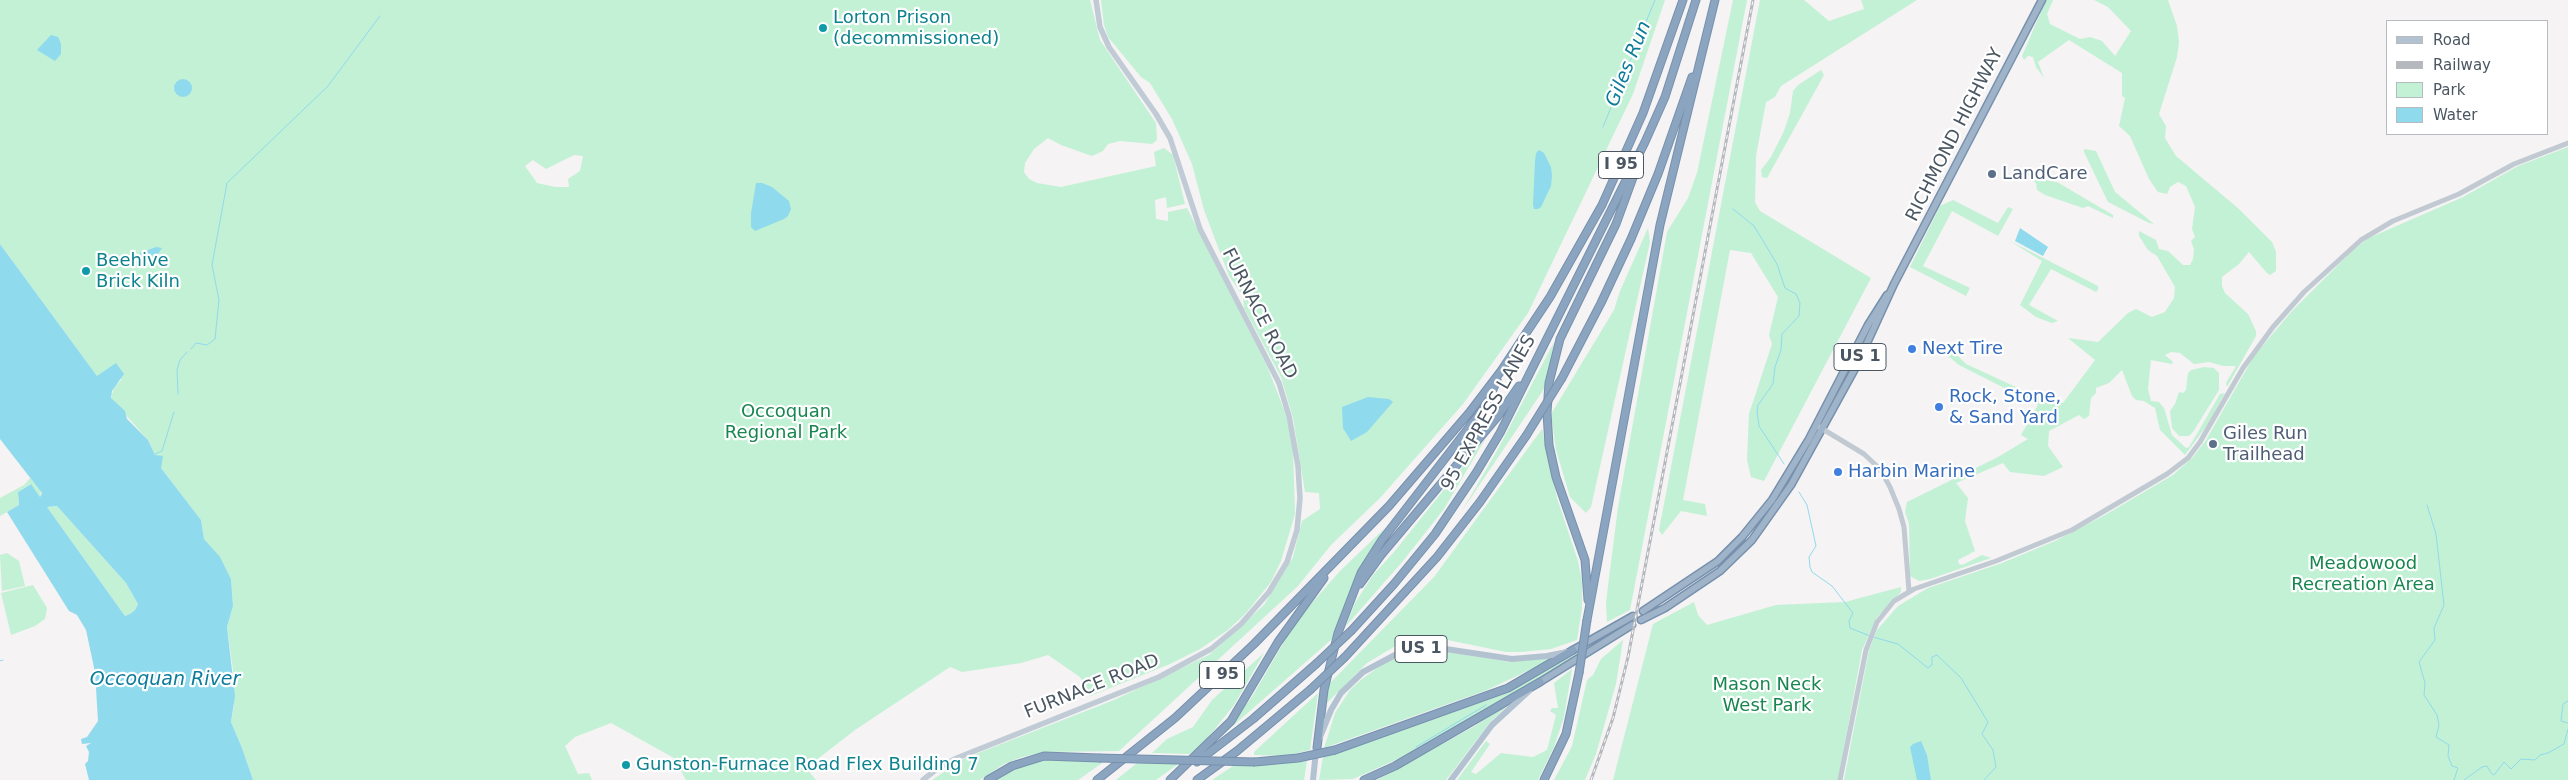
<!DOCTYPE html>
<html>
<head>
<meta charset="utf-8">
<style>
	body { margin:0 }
	#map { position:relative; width:2568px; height:780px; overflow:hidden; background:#f5f3f3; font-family:"DejaVu Sans",sans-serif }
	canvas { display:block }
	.legend { position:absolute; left:2386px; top:20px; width:162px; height:115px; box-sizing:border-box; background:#fff; border:1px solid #b7bbc0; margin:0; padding:6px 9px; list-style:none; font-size:15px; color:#4a5661 }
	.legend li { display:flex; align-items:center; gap:10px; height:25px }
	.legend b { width:25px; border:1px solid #b7bbc0 }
</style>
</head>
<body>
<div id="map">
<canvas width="2568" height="780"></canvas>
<ul class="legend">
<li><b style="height:6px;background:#b3c2d1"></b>Road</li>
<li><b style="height:6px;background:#b5b8bd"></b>Railway</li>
<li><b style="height:14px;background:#c3f1d5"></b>Park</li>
<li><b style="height:14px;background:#90daee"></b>Water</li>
</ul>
</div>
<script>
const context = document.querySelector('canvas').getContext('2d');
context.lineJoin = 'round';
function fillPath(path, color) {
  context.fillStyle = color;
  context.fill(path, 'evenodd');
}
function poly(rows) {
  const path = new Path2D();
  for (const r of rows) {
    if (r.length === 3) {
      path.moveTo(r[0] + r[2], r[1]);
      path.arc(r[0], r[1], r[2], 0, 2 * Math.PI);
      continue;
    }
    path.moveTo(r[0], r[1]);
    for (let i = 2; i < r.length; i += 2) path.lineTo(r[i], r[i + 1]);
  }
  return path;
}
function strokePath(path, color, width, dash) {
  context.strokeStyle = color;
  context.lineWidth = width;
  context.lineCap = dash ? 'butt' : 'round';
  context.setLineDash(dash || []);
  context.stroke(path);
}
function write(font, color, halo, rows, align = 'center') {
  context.font = font + ' "DejaVu Sans",sans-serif';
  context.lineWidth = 4.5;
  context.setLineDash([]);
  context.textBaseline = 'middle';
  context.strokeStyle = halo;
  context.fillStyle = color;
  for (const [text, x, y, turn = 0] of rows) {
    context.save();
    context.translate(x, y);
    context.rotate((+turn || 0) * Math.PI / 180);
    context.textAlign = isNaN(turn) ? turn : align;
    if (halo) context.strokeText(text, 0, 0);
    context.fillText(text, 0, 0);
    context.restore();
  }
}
const green = poly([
	[0,0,1090,0,1100,40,1156,123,1157,140,1152,144,1120,141,1108,144,1103,151,1092,156,1061,145,1048,138,1034,149,1025,163,1024,172,1029,179,1037,183,1061,187,1156,166,1154,152,1164,148,1173,155,1185,204,1167,208,1166,197,1155,200,1156,219,1168,221,1168,212,1187,208,1267,366,1285,412,1293,446,1295,514,1281,561,1271,582,1246,613,1228,630,1200,649,1170,664,1090,696,1080,677,1048,655,1021,663,962,672,950,667,855,730,806,768,816,780,686,780,674,758,611,723,575,737,565,746,578,774,589,773,592,780,253,780,242,748,231,722,234,706,234,678,227,627,233,606,231,579,221,560,204,539,201,520,161,468,160,457,155,455,148,440,111,398,114,388,122,379,97,376,0,244],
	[574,155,583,156,580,171,568,179,569,187,555,187,537,183,525,166,533,160,546,169],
	[1101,0,1665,0,1633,94,1528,313,1463,404,1380,498,1331,545,1298,586,1119,751,1045,752,1022,757,1004,764,980,780,932,780,963,759,1114,700,1209,655,1264,605,1293,557,1302,521,1320,509,1319,493,1305,492,1293,418,1281,377,1244,308,1243,296,1229,276,1204,210,1192,164,1172,119,1150,83,1141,77,1108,37,1104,25],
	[1733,0,1747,0,1630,610,1607,622,1606,602,1618,507,1667,232,1688,198,1697,173],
	[1760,0,1804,0,1829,21,1864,9,1861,0,1917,0,1781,86,1775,97,1766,102,1756,156,1755,202,1760,211,1871,278,1764,481,1751,477,1747,460,1749,414,1772,344,1769,335,1778,297,1751,253,1730,250,1683,500,1705,504,1707,516,1681,511,1662,535,1659,530],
	[2046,0,2053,0,2047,14,2050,24,2080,39,2090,37,2102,41,2115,56,2131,31,2108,7,2094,0,2168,0,2177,26,2179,42,2177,57,2159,114,2166,126,2165,138,2176,156,2239,209,2272,242,2276,252,2276,271,2270,275,2267,273,2249,252,2239,264,2222,277,2222,286,2225,293,2248,314,2256,331,2256,336,2227,387,2226,383,2236,366,2223,366,2209,362,2194,364,2180,353,2171,352,2165,355,2173,362,2172,364,2151,360,2148,389,2151,401,2159,402,2164,408,2172,435,2186,448,2189,447,2198,432,2220,394,2225,393,2208,424,2185,455,2160,430,2155,408,2144,401,2136,400,2132,396,2122,370,2109,383,2096,388,2096,393,2091,398,2089,416,2084,419,2079,415,2049,431,2048,446,2063,467,2044,476,2010,472,2003,463,1956,483,1968,498,1965,521,1975,551,1958,560,1959,564,1962,565,1982,555,1991,558,1930,579,1919,581,1910,576,1909,524,1905,512,1907,502,1998,457,2028,439,2021,435,2038,405,1959,365,1947,355,1952,350,1966,364,2031,394,2063,403,2095,360,2068,338,2098,342,2128,313,2136,309,2152,317,2165,312,2174,298,2175,287,2157,256,2148,250,2139,236,2139,231,2156,240,2159,249,2168,251,2183,265,2190,265,2193,259,2194,249,2191,241,2195,237,2192,229,2195,207,2186,186,2178,182,2170,187,2167,194,2158,192,2149,179,2130,136,2119,126,2125,98,2122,96,2122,73,2069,40,2038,62,2044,78,2036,67,2033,57,2028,56,2024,60,2022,56],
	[1821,70,1824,75,1767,178,1762,177,1761,170,1771,157,1784,131,1790,113,1793,91,1798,85],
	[2568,147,2568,780,1844,780,1869,650,1877,630,1898,606,1928,588,2002,563,2055,541,2105,515,2173,475,2193,457,2206,440,2254,356,2292,311,2355,248,2369,238,2463,197,2518,166],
	[2084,149,2096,151,2115,192,2154,224,2149,223,2108,202,2084,152],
	[2027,169,2039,179,2057,182,2113,215,2113,218,2088,206,2083,208,2045,195,2037,190,2036,183,2025,174,2025,170],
	[1953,200,1998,223,2008,207,2013,209,1998,236,1952,211,1923,266,1970,288,1966,296,1910,267,1940,206],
	[1648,228,1650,242,1591,507,1586,513,1570,497,1556,450,1551,414,1614,310,1620,291],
	[2010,241,2098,286,2098,290,2096,292,2051,269,2029,305,2058,321,2052,323,2036,317,2020,305,2042,261],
	[1554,342,1546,386,1462,511,1498,449],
	[2204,367,2214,368,2219,373,2219,390,2193,432,2189,436,2179,436,2172,428,2170,411,2175,404,2179,392,2183,393,2186,390,2188,373,2191,370],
	[1542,429,1557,498,1578,561,1582,582,1582,608,1577,640,1551,649,1521,652,1506,652,1448,640,1425,639,1397,645,1367,663,1326,704,1329,684,1434,577],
	[1487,436,1444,509,1403,561,1346,626,1355,603,1373,575,1394,552],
	[30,478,41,491,40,497,30,484,18,492,19,505,0,516,0,498,24,485],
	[57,506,126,583,138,604,135,610,130,614,125,616,47,507],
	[1385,528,1363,562,1332,639,1218,739,1252,697,1296,621,1340,571],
	[7,553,19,561,25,586,2,591,0,555],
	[33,585,47,608,45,619,35,626,11,635,1,593],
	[1901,587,1901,592,1877,617,1862,650,1838,780,1613,780,1653,624,1694,602,1698,615,1707,625,1776,605,1845,602],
	[1632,619,1508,698,1411,753,1353,779,1319,780,1323,757,1504,694],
	[1623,640,1616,684,1596,754,1585,780,1554,780,1572,746,1587,680,1593,675,1601,659],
	[1436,650,1510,662,1557,657,1487,690,1324,748,1335,713,1350,690,1362,679,1386,662,1403,655],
	[1264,653,1234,705,1203,744,1190,754,1152,753,1167,739,1193,727,1212,700],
	[1572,669,1564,717,1554,747,1538,780,1457,780,1486,741,1490,744,1471,772,1476,774,1501,753,1533,757,1547,750,1556,715,1550,711,1552,708,1558,708,1554,683],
	[1318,693,1310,750,1285,756,1254,755,1254,752],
	[1513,701,1491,721,1446,780,1377,780,1473,727],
	[1047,759,1105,761,1078,780,997,780,1020,766],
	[1307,761,1304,780,1212,780,1233,766],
	[1181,762,1156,780,1116,780,1137,763]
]);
const water = poly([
	[51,35,58,37,61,44,61,54,55,61,37,50],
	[183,88,9],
	[1539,150,1544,153,1551,167,1552,176,1551,186,1541,207,1538,209,1534,209,1533,205,1535,161,1536,153],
	[756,183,762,183,772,187,789,201,791,209,788,216,784,219,755,231,751,227,751,213],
	[2020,228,2048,247,2043,256,2015,241],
	[0,244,97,376,116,363,124,374,112,391,111,398,125,411,127,419,148,440,155,455,163,456,161,468,201,520,204,539,220,557,231,579,233,606,227,627,235,696,231,722,242,748,253,780,89,780,85,764,88,761,89,752,86,746,91,743,82,744,81,739,87,737,98,721,95,672,86,630,77,615,69,611,7,512,19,505,18,492,31,484,40,497,42,493,0,439],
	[57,506,126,583,138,604,135,610,130,614,125,616,47,507],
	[156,247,162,248,158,254,144,258,138,257,140,253],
	[1368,397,1389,399,1393,402,1367,432,1351,441,1343,428,1342,407],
	[1921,741,1927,755,1931,780,1917,780,1910,747,1913,744]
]);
const stream = poly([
	[1603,127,1655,0],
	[1733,209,1754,226,1777,264,1785,288,1796,294,1800,303,1799,316,1782,334,1781,350,1775,367,1773,384,1758,405,1757,411,1759,426,1784,464],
	[191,349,196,343,207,345,215,339,219,300,212,265,227,183,328,86,380,16],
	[178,394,177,370,180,360,187,352],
	[155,454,162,451,174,412],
	[1799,492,1807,505,1816,546,1809,557,1810,567,1812,572,1832,586,1853,613,1849,621,1850,628,1870,636],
	[2427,505,2436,534,2444,605,2434,628,2435,640,2419,662,2425,683,2424,695,2437,715,2439,725,2436,737,2449,745,2448,756,2452,766,2458,768,2454,780],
	[1873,637,1898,644,1928,668,1932,665,1932,657,1937,655,1961,678,1988,722,1982,734,1993,750,1996,767,1984,780],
	[0,661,3,660],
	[2568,701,2563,704,2561,721,2568,723],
	[1416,747,1486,705],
	[2464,780,2482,767,2487,766,2491,773,2494,775,2504,762,2511,769,2521,759,2535,760,2540,755,2548,753,2564,744,2568,729]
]);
const tertiary = poly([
	[1816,425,1864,454,1880,469,1890,487,1899,509,1904,527,1909,591],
	[1840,780,1866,650,1877,622,1894,601,1914,589,1996,561,2072,530,2167,474,2188,458,2200,442,2243,368,2273,327,2304,292,2361,240,2393,221,2459,194,2514,164,2568,143]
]);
const secondary = poly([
	[923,780,938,768,957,758,1159,677,1211,649,1241,624,1269,592,1287,562,1297,530,1300,498,1298,466,1289,416,1279,383,1200,229,1170,138,1156,114,1109,47,1100,27,1096,0]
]);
const primary = poly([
	[1320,737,1331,710,1341,693,1363,672,1395,655,1413,650,1439,648,1512,659,1547,656,1567,652],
	[1313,780,1316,751],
	[1451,780,1492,725,1529,691]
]);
const trunk = poly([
	[1643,611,1718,561,1742,537,1772,500,1809,439,1868,325,1887,295],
	[1641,620,1665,608,1720,571,1752,540,1791,485,1857,365,1894,284,2042,0],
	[1573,650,1633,616],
	[1540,682,1632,625]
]);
const motorway = poly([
	[1562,378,1601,303,1631,239,1658,174,1692,77],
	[1360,584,1381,555,1498,416,1519,386],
	[1588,600,1585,560,1556,477,1549,445,1547,413,1549,383,1560,339,1616,224,1635,172],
	[1587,620,1660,225,1715,0],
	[1352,630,1394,584,1435,534,1476,473,1500,433,1645,142,1665,97,1696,0],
	[1345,657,1437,557,1480,502,1526,436],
	[1317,748,1324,690,1338,633,1361,573,1382,540,1487,404,1497,380],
	[1335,750,1508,688,1573,650],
	[1197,762,1253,719,1316,664],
	[1255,762,1298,758],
	[988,780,1012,766,1044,756,1099,758],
	[1097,780,1175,718,1254,644,1389,506,1469,413,1501,371,1550,297,1602,205,1643,113,1683,0],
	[1170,780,1231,721,1278,642,1324,578],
	[1197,780,1237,751,1310,690],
	[1364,780,1395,766,1540,682],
	[1544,780,1566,734,1579,673]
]);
const rail = poly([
	[1591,780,1613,718,1628,657,1753,0]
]);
const motorwayBridge = poly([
	[1526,436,1562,378],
	[1316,664,1352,630],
	[1579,673,1587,620],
	[1310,690,1345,657],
	[1099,758,1255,762],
	[1298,758,1335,750]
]);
const markers = [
	[823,28,5,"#0f9aa8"],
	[1992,174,5,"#5c6f8a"],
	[86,271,5,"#0f9aa8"],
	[1912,349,5,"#3f7fe0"],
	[1939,407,5,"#3f7fe0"],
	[2213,444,5,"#5c6f8a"],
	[1838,472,5,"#3f7fe0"],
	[626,765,5,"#0f9aa8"]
];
const shields = [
	[1621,165,45],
	[1860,357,52],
	[1421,649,52],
	[1222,675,45]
];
const shieldNames = [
	["I 95",1621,165],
	["US 1",1860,357],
	["US 1",1421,649],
	["I 95",1222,675]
];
const cultureNames = [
	["Lorton Prison",833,18],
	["(decommissioned)",833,39],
	["Beehive",96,261],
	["Brick Kiln",96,282],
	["Gunston-Furnace Road Flex Building 7",636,765]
];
const streetNames = [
	["RICHMOND HIGHWAY",1955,135,-63],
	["FURNACE ROAD",1259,314,63],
	["95 EXPRESS LANES",1489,413,-61],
	["FURNACE ROAD",1092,687,-22]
];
const serviceNames = [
	["LandCare",2002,174],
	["Giles Run",2223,434],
	["Trailhead",2223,455]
];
const shopNames = [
	["Next Tire",1922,349],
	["Rock, Stone,",1949,397],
	["& Sand Yard",1949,418],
	["Harbin Marine",1848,472]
];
const parkNames = [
	["Occoquan",786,412],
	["Regional Park",786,433],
	["Meadowood",2363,564],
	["Recreation Area",2363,585],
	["Mason Neck",1767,685],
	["West Park",1767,706]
];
const waterNames = [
	["Giles Run",1629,64,-68],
	["Occoquan River",165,680]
];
fillPath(green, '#c3f1d5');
fillPath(water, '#90daee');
strokePath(stream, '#90daee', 1);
strokePath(trunk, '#7690ad', 9);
strokePath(motorway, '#7690ad', 9);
strokePath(tertiary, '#c1cad2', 5);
strokePath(secondary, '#c1cbd6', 5.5);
strokePath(primary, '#b3c2d1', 6);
strokePath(trunk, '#9fb4c9', 6);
strokePath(motorway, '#8ba5c1', 7);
strokePath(rail, '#b5b8bd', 3);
strokePath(rail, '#fff', 1, [4]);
strokePath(motorwayBridge, '#7690ad', 9, []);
strokePath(motorwayBridge, '#8ba5c1', 7);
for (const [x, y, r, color] of markers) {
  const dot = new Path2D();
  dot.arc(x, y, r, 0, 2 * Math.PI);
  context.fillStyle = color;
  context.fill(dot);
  strokePath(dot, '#fff', 2);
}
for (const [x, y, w] of shields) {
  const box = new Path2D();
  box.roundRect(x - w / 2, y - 13.5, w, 27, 4);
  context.fillStyle = '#fff';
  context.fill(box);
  strokePath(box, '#4a5661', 1);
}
write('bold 16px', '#4a5661', null, shieldNames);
write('18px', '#0d838f', '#fff', cultureNames, 'left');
write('18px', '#4a5661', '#fff', streetNames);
write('18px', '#4e5e75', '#fff', serviceNames, 'left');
write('18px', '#366cbe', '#fff', shopNames, 'left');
write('18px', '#17864f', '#fff', parkNames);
write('italic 19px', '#0c7c9b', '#fff', waterNames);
</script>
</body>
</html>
